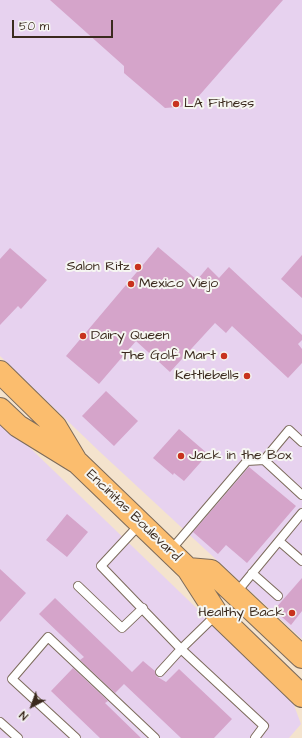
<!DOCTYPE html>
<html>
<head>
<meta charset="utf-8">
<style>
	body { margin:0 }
	#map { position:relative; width:302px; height:738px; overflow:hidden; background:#f4e3cd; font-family:"Architects Daughter",sans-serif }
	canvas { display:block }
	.north { position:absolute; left:12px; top:686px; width:40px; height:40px; -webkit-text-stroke:3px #f6f6f2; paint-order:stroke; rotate:221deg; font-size:11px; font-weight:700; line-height:16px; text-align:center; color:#3b2a1e }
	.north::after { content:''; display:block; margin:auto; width:14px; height:18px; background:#3b2a1e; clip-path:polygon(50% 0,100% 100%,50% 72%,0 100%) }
	.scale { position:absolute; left:12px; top:20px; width:101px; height:18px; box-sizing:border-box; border:2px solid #3b2a1e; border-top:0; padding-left:5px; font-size:12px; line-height:14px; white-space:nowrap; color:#3b2a1e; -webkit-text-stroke:3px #f6f6f2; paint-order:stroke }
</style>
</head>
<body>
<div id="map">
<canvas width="302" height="738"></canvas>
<div class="north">N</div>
<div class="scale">50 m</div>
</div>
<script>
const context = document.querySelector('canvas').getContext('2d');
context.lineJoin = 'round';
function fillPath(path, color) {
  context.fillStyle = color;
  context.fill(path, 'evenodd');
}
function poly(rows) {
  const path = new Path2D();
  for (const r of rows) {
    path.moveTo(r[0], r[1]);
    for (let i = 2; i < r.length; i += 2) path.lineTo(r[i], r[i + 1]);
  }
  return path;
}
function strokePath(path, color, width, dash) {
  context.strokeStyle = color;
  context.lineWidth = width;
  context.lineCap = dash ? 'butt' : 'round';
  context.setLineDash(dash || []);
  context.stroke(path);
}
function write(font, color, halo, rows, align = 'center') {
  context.font = font + ' "Architects Daughter",sans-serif';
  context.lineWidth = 4;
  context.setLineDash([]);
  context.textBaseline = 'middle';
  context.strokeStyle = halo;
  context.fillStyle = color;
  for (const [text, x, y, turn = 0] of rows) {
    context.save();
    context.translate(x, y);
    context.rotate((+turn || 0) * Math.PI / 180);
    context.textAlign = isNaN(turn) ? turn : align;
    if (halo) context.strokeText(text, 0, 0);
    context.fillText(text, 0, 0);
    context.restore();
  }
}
const built = poly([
	[0,0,302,0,302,639,100,452,0,356],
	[0,419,292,700,301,724,289,738,0,738]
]);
const building = poly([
	[50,0,283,0,190,106,165,108,124,73,124,66],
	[158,247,197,280,208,267,219,278,229,267,302,335,302,340,298,344,302,349,302,363,288,378,232,326,226,333,215,323,170,372,136,341,99,384,66,356],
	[10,248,47,280,21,309,18,306,0,325,0,259],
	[302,255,302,298,281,279],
	[106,391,138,421,114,446,82,416],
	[179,429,208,454,184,481,174,473,173,475,153,458],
	[249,467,296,506,247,563,226,545,218,554,193,532],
	[67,514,88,532,67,557,46,540],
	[0,569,26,593,0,622],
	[302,578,302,611,291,625,274,610],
	[55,598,132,672,143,661,155,671,156,676,166,682,179,669,232,719,214,738,181,738,124,684,115,693,80,660,84,657,39,614],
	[73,668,108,701,105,703,141,738,100,738,51,691]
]);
const lane = poly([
	[302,442,289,430,264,460,302,495],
	[140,524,101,566,181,649,160,672],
	[279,541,302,561],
	[170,551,247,461,264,460],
	[252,573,278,596],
	[78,586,122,628,143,608],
	[236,593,302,513],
	[216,615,181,649,264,726,255,738],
	[0,722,18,738],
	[76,738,12,679,48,637,155,738]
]);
const primary = poly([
	[0,372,55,426,76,461],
	[0,409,18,426,78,463,188,569,217,614,302,696],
	[188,569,211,571,302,657]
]);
const markers = [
	[176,104,4,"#c8321e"],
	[138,267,4,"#c8321e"],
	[131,284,4,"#c8321e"],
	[83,336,4,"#c8321e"],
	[224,356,4,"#c8321e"],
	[247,376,4,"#c8321e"],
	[181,456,4,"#c8321e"],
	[292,613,4,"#c8321e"]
];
const poiNames = [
	["LA Fitness",184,104],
	["Salon Ritz",130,267,"right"],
	["Mexico Viejo",139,284],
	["Dairy Queen",91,336],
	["The Golf Mart",216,356,"right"],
	["Kettlebells",239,376,"right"],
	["Jack in the Box",189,456],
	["Healthy Back",284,613,"right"]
];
const streetNames = [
	["Encinitas Boulevard",133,516,44]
];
fillPath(built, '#e7d2ef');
fillPath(building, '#d5a4ca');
strokePath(lane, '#7c6b5b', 10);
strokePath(primary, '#7c6b5b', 24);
strokePath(lane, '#fff', 8);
strokePath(primary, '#fbbd6e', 22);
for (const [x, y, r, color] of markers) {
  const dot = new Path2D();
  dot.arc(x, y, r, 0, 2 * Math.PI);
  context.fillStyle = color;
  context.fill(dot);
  strokePath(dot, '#f6f6f2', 1.5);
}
write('14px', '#3b2a1e', '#f6f6f2', poiNames, 'left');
write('14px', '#3b2a1e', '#f6f6f2', streetNames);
</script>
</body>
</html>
